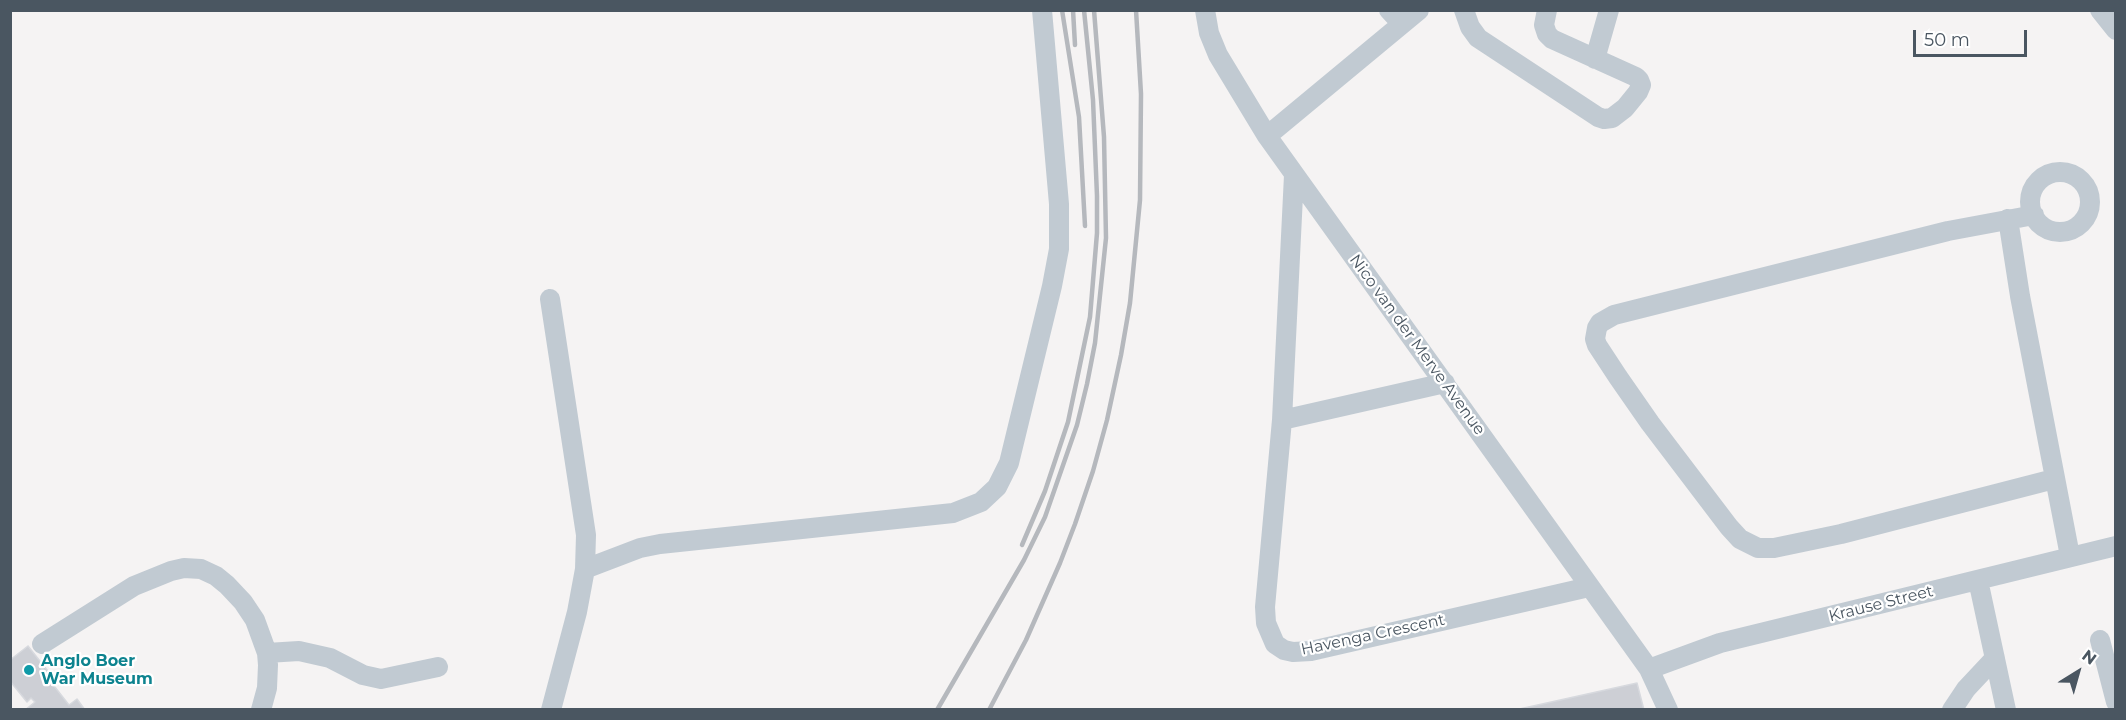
<!DOCTYPE html>
<html>
<head>
<meta charset="utf-8">
<style>
	body { margin:0 }
	#map { position:relative; width:2126px; height:720px; overflow:hidden; background:#f5f3f3; font-family:Montserrat,sans-serif }
	canvas { display:block }
	.frame { position:absolute; inset:0; border:12px solid #4a5661; pointer-events:none }
	.north { position:absolute; left:2048px; top:642px; width:60px; height:60px; -webkit-text-stroke:4px #fff; paint-order:stroke; rotate:37deg; font-size:16px; font-weight:700; line-height:24px; text-align:center; color:#4a5661 }
	.north::after { content:''; display:block; margin:auto; width:21px; height:27px; background:#4a5661; clip-path:polygon(50% 0,100% 100%,50% 72%,0 100%) }
	.scale { position:absolute; left:1913px; top:30px; width:114px; height:27px; box-sizing:border-box; border:3px solid #4a5661; border-top:0; padding-left:8px; font-size:18px; line-height:21px; white-space:nowrap; color:#4a5661; -webkit-text-stroke:4px #fff; paint-order:stroke }
</style>
</head>
<body>
<div id="map">
<canvas width="2126" height="720"></canvas>
<div class="frame"></div>
<div class="north">N</div>
<div class="scale">50 m</div>
</div>
<script>
const context = document.querySelector('canvas').getContext('2d');
context.lineJoin = 'round';
function fillPath(path, color) {
  context.fillStyle = color;
  context.fill(path, 'evenodd');
}
function poly(rows) {
  const path = new Path2D();
  for (const r of rows) {
    if (r.length === 3) {
      path.moveTo(r[0] + r[2], r[1]);
      path.arc(r[0], r[1], r[2], 0, 2 * Math.PI);
      continue;
    }
    path.moveTo(r[0], r[1]);
    for (let i = 2; i < r.length; i += 2) path.lineTo(r[i], r[i + 1]);
  }
  return path;
}
function strokePath(path, color, width, dash) {
  context.strokeStyle = color;
  context.lineWidth = width;
  context.lineCap = dash ? 'butt' : 'round';
  context.setLineDash(dash || []);
  context.stroke(path);
}
function write(font, color, halo, rows, align = 'center') {
  context.font = font + ' Montserrat,sans-serif';
  context.lineWidth = 4.5;
  context.setLineDash([]);
  context.textBaseline = 'middle';
  context.strokeStyle = halo;
  context.fillStyle = color;
  for (const [text, x, y, turn = 0] of rows) {
    context.save();
    context.translate(x, y);
    context.rotate((+turn || 0) * Math.PI / 180);
    context.textAlign = isNaN(turn) ? turn : align;
    if (halo) context.strokeText(text, 0, 0);
    context.fillText(text, 0, 0);
    context.restore();
  }
}
const building = poly([
	[28,646,55,680,51,682,69,705,77,699,85,710,25,710,35,702,31,698,27,702,10,681,10,660,28,646],
	[1637,683,1644,710,1515,710,1637,683]
]);
const minor = poly([
	[1205,10,1209,33,1218,55,1267,136,1649,669,1668,710],
	[1389,10,1402,24],
	[1464,10,1470,27,1478,38,1598,117,1604,119,1612,118,1625,108,1638,92,1641,85,1639,80,1636,77,1552,39,1547,34,1544,25,1547,10],
	[2100,10,2116,30],
	[1595,59,1609,10],
	[1267,136,1419,10],
	[2060,202,30],
	[2034,215,1948,231,1614,315,1600,323,1597,328,1595,339,1597,345,1618,377,1650,423,1729,527,1740,539,1758,548,1774,548,1841,534,2054,479],
	[2008,219,2020,296,2070,556],
	[550,299,586,535,585,569,577,612,551,710],
	[1445,383,1282,420,1265,607,1266,623,1275,644,1284,650,1293,652,1311,651,1589,587],
	[1282,420,1294,175],
	[585,569,640,548,660,544,953,513,981,502,997,487,1009,463,1052,286,1059,249,1059,204,1042,10],
	[1978,580,2006,710],
	[2100,640,2116,702],
	[42,644,134,586,171,571,184,568,201,569,216,576,227,585,243,602,255,620,267,653,268,665,267,688,261,710],
	[267,653,299,651,330,658,363,675,381,679,438,667],
	[1649,669,1720,643,2116,546],
	[1952,710,1966,689,1995,658]
]);
const rail = poly([
	[1062,10,1079,117,1085,226],
	[1073,10,1075,45],
	[1022,545,1045,491,1068,422,1090,317,1097,233,1097,196,1093,100,1084,10],
	[937,710,1024,560,1045,517,1077,425,1087,384,1095,343,1106,238,1104,137,1094,10],
	[989,710,1026,640,1060,563,1075,524,1093,471,1107,420,1121,355,1130,303,1140,200,1141,94,1136,10]
]);
const markers = [
	[29,670,6,"#0f9aa8"]
];
const streetNames = [
	["Nico van der Merve Avenue",1417,345,54],
	["Krause Street",1881,604,-14],
	["Havenga Crescent",1373,635,-12]
];
const cultureNames = [
	["Anglo Boer",41,661],
	["War Museum",41,679]
];
fillPath(building, '#cdcfd5');
strokePath(building, '#d7d9de', 1.5);
strokePath(minor, '#c1cad2', 20);
strokePath(rail, '#b5b8bd', 4.5);
for (const [x, y, r, color] of markers) {
  const dot = new Path2D();
  dot.arc(x, y, r, 0, 2 * Math.PI);
  context.fillStyle = color;
  context.fill(dot);
  strokePath(dot, '#fff', 2);
}
write('16px', '#4a5661', '#fff', streetNames);
write('bold 16px', '#0d838f', '#fff', cultureNames, 'left');
</script>
</body>
</html>
